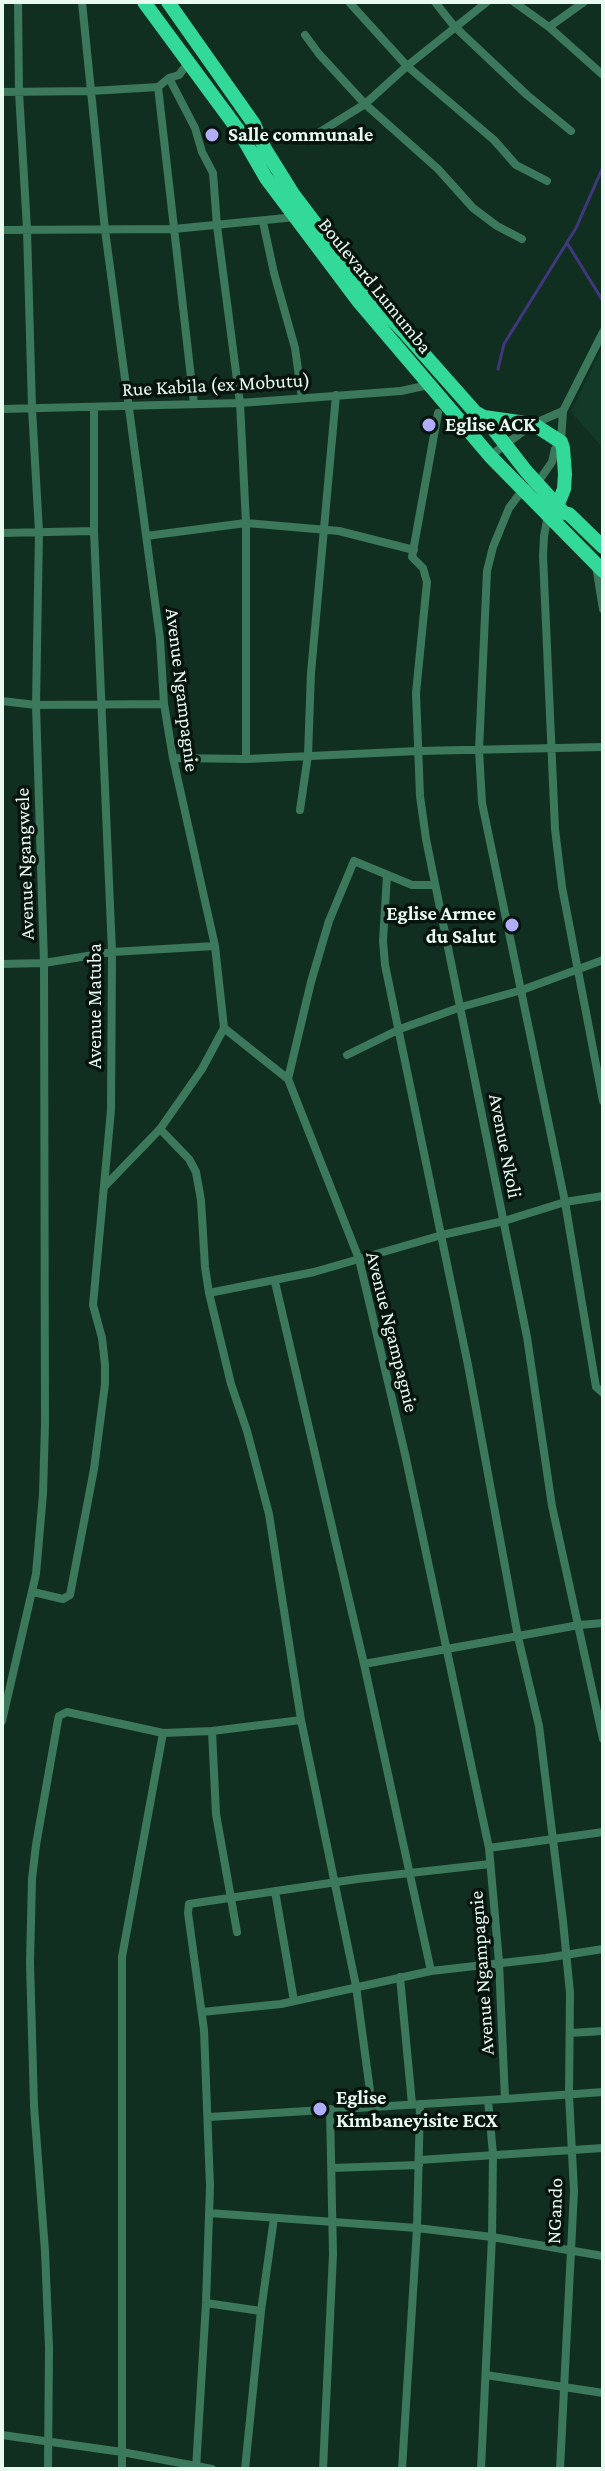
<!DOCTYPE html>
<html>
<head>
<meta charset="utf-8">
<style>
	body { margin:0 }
	#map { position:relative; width:605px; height:2471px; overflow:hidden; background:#112f21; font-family:"Crimson Pro",serif }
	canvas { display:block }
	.frame { position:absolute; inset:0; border:4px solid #e9faf0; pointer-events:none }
</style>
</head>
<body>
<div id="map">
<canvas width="605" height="2471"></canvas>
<div class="frame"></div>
</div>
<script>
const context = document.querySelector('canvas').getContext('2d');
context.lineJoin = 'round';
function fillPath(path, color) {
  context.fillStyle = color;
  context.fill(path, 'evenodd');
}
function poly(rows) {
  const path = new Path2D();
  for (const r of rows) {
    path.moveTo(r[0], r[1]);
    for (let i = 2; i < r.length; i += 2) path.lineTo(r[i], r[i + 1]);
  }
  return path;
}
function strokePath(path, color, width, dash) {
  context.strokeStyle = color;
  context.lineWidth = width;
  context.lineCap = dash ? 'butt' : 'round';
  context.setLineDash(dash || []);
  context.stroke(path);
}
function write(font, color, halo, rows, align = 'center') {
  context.font = font + ' "Crimson Pro",serif';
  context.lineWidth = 7;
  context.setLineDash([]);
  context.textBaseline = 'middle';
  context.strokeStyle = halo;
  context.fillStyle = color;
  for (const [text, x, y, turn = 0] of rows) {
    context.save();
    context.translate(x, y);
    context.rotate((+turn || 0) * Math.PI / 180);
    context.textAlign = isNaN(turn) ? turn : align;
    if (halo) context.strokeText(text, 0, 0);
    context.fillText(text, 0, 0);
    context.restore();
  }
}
const built = poly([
	[602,348,603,348,603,448,571,412]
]);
const stream = poly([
	[567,243,603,301],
	[498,369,504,344,576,228,603,167]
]);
const minor = poly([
	[82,2,105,230,160,639,164,704,173,758,215,946,224,1028,288,1079,359,1259,405,1454,489,1848,499,1962,505,2099,488,2100,493,2154,492,2237,481,2469],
	[349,2,407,66,494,140,516,165,547,181],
	[435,2,454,26,527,95,571,131],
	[514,2,549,27,603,75],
	[549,27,584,2],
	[305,35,319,54,365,104,438,169,473,208,497,226,522,239],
	[169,78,195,128,202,152,213,173,217,226,240,403,246,523,246,759],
	[158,87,194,404],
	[2,92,91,91,158,87,169,78,179,75,188,63],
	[320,132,365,104,407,66,487,2],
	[263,222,274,273,295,348,302,398],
	[2,230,174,229,296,217],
	[603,332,563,411,561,442,555,449,552,462,538,482,518,496,509,508,493,547,487,571,479,750,482,803,565,1202,596,1387,603,1393],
	[2,409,240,403,401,391,424,386,430,387],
	[438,413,412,557,423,568,427,582,416,693,420,796,426,839,527,1337,552,1506,603,1739],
	[490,456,533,424,563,411],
	[548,515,544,536,543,556,555,829,562,887,603,1101],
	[2,533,94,531],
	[146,536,246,523,339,531,414,550],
	[596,566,603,609],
	[2,701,36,705,164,704],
	[173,758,246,759,418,751,603,747],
	[300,810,308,755,311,673,336,395],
	[387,875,383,941,385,965,468,1365,518,1637,539,1726,563,1921,570,1993,569,2095,574,2191,560,2469],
	[2,964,44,963,112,952,215,946],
	[347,1055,400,1029,461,1007,522,990,603,960],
	[288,1079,311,982,329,921,354,861,412,885,435,885],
	[160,1129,189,1159,196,1172,201,1200,205,1267,209,1293,231,1384,247,1431,269,1514,301,1720,356,1986,372,2106],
	[105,1186,160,1129,202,1069,224,1028],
	[275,1282,364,1664,431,1971],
	[209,1293,314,1272,442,1235,504,1221,565,1202,603,1196],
	[33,1592,63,1599,70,1595,94,1469,105,1384,105,1365,102,1338,93,1305,111,1110,112,952,94,531,94,407],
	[364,1664,579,1625,603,1623],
	[2,1721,36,1574,43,1494,45,1424,44,963,36,705,39,532,32,408,27,229,19,92,18,2],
	[212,1731,216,1814,237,1932],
	[489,1848,603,1832],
	[275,1891,294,2001],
	[400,1977,412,2104],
	[202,2012,281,2004,431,1971,546,1958,603,1949],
	[570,2033,603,2031],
	[505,2099,603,2092],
	[209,2117,488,2100],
	[419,2160,603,2148],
	[332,2168,419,2165],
	[209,2213,417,2228,492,2237,603,2256],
	[206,2303,261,2311],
	[486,2375,603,2393],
	[2,2435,122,2452,212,2469],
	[48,2469,49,2348,45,2251,34,2106,30,1963,32,1879,36,1845,58,1720,59,1716,67,1712,163,1733,212,1731,301,1720],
	[122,2469,122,1957,163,1733],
	[196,2469,206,2303,210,2186,204,2030,188,1913,189,1904,357,1879,490,1864],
	[245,2469,261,2311,274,2218],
	[323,2469,333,2254,330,2109],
	[402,2469,417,2228,420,2104]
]);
const trunk = poly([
	[144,2,239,131,266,178,359,302,490,456,603,571],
	[168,2,254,124,265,149,293,194,371,297,406,334,475,412,484,417,526,471,564,513,569,514,603,547],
	[480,421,484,417,533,424,561,442,563,448,565,474,564,489,558,504]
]);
const markers = [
	[212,135,8,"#b0aefa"],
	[429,425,8,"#b0aefa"],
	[512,925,8,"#b0aefa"],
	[320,2109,8,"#b0aefa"]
];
const poiNames = [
	["Salle communale",228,135],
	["Eglise ACK",445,425],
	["Eglise Armee",496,914,"right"],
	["du Salut",496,937,"right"],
	["Eglise",336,2098],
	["Kimbaneyisite ECX",336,2121]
];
const streetNames = [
	["Boulevard Lumumba",375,286,51],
	["Rue Kabila (ex Mobutu)",216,385,-3],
	["Avenue Ngampagnie",182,690,83],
	["Avenue Ngangwele",25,864,-92],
	["Avenue Matuba",95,1006,-90],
	["Avenue Nkoli",505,1146,79],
	["Avenue Ngampagnie",392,1332,76],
	["Avenue Ngampagnie",482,1973,-94],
	["NGando",555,2211,-88]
];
fillPath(built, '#133a29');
strokePath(stream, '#40377e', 3);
strokePath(minor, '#3c785c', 8);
strokePath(trunk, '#32d998', 14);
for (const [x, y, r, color] of markers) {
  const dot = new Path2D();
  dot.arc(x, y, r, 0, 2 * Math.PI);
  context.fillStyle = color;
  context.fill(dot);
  strokePath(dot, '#08140e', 3);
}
write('bold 20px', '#e9faf0', '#08140e', poiNames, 'left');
write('20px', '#e9faf0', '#08140e', streetNames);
</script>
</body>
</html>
